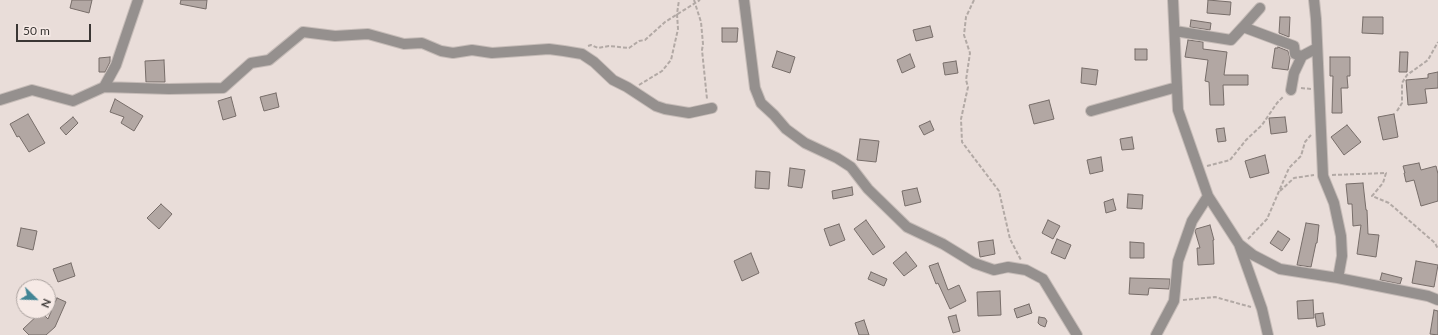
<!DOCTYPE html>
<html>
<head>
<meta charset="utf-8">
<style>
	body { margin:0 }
	#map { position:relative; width:1438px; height:335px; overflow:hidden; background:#e9ddd9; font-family:Lato,sans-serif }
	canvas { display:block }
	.north { position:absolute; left:16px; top:279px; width:40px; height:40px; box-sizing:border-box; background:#f6eae6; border:1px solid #aba29f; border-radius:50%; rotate:113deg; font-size:11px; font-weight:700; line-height:16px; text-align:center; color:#3a3634 }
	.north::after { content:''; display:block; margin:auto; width:14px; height:18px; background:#428595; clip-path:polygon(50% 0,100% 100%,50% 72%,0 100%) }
	.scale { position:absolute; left:16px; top:24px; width:75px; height:18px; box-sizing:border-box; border:2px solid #3a3634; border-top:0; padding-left:5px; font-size:12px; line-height:14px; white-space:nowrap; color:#3a3634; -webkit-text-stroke:3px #f6eae6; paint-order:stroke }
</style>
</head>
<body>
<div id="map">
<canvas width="1438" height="335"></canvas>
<div class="north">N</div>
<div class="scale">50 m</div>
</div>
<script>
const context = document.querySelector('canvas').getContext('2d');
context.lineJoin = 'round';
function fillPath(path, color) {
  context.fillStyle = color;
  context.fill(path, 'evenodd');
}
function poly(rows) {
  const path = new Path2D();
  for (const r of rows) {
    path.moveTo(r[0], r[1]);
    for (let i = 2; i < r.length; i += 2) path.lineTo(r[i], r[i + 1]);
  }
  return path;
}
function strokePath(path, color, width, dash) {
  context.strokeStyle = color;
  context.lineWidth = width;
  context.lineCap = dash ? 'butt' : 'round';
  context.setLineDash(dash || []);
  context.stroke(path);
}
const building = poly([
	[72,0,92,0,89,13,70,8,72,0],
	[181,0,207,0,206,9,180,4,181,0],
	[1208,0,1231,2,1230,15,1207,13,1208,0],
	[1280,17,1290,17,1289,37,1279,33,1280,17],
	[1363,17,1383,17,1383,34,1362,33,1363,17],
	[1191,20,1211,23,1210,30,1190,27,1191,20],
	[930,26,933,37,916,41,913,30,930,26],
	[722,28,738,28,737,42,722,42,722,28],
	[1188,40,1203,42,1203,49,1227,52,1224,75,1248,75,1248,85,1223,85,1224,105,1210,105,1209,82,1205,81,1208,60,1185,57,1188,40],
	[1278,47,1288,51,1290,58,1288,70,1272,68,1275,48,1278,48,1278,47],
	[1135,49,1147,49,1147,60,1135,60,1135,49],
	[777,51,795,57,790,73,772,67,777,51],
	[1400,52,1408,52,1407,72,1399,72,1400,52],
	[910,54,915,67,902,73,897,60,910,54],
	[110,57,110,62,105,72,99,72,99,58,110,57],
	[1330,57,1350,57,1350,76,1347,76,1348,88,1341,88,1342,113,1332,113,1333,76,1330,76,1330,57],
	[164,60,165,82,146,82,145,61,164,60],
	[956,61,958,73,945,75,943,63,956,61],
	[1082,68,1098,70,1096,85,1081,83,1082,68],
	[1438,72,1438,88,1425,89,1427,103,1408,105,1406,80,1428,78,1428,74,1438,72],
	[276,93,279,107,264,111,260,97,276,93],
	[231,97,236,116,223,120,218,101,231,97],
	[115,99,143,116,134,131,121,123,124,117,110,112,115,99],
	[1049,100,1054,119,1034,124,1029,105,1049,100],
	[28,114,45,143,29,152,19,136,17,137,10,124,28,114],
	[1394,114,1398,137,1383,140,1378,117,1394,114],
	[73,117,78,123,66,135,60,128,73,117],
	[1285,117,1287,132,1271,134,1269,118,1285,117],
	[930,121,934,130,924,135,919,126,930,121],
	[1347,125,1361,142,1344,155,1331,137,1347,125],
	[1224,128,1226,141,1218,142,1216,129,1224,128],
	[1132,137,1134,149,1122,150,1120,139,1132,137],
	[860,139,879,141,876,162,857,160,860,139],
	[1265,155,1269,173,1250,178,1245,161,1265,155],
	[1101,157,1103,171,1090,174,1087,160,1101,157],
	[1419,163,1421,170,1436,166,1438,174,1438,201,1421,206,1414,180,1406,182,1404,173,1405,173,1403,166,1419,163],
	[790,168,805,170,802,188,788,186,790,168],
	[756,171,770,172,769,189,755,188,756,171],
	[1363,183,1366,210,1367,210,1368,234,1379,235,1376,257,1357,254,1361,225,1353,226,1352,204,1348,204,1346,184,1363,183],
	[852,187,853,195,833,199,832,191,852,187],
	[917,188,921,202,905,206,902,191,917,188],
	[1128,194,1143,195,1142,209,1127,208,1128,194],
	[1113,199,1116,210,1106,213,1104,202,1113,199],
	[161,204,172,214,159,229,147,218,161,204],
	[866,220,885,247,873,255,854,229,866,220],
	[1048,220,1060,226,1053,239,1042,233,1048,220],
	[1306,223,1319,225,1317,243,1316,243,1311,267,1297,265,1306,223],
	[839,224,845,240,830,246,824,229,839,224],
	[1210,225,1214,240,1213,240,1214,264,1198,265,1197,248,1200,248,1195,231,1196,229,1210,225],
	[21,228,37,231,33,250,17,246,21,228],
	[1278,231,1290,239,1282,251,1270,243,1278,231],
	[1057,239,1071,245,1065,259,1051,253,1057,239],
	[993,240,995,254,980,257,978,242,993,240],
	[1130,242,1144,243,1144,258,1130,258,1130,242],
	[906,252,917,266,904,276,893,263,906,252],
	[751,253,759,273,742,281,734,261,751,253],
	[1416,261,1438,265,1434,287,1412,283,1416,261],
	[71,263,75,276,58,282,53,269,71,263],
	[938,263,948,290,959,285,966,301,950,309,938,283,936,284,929,266,938,263],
	[871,272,887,279,884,286,868,279,871,272],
	[1382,273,1402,278,1400,284,1380,280,1382,273],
	[1130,278,1170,279,1169,289,1149,288,1148,295,1129,294,1130,278],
	[1000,291,1001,315,978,316,977,292,1000,291],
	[57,298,66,302,55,327,46,335,29,335,23,329,41,312,48,319,57,298],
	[1313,300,1314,318,1298,319,1297,301,1313,300],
	[1029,304,1032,313,1017,318,1014,309,1029,304],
	[1434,310,1438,311,1438,335,1430,334,1434,310],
	[1323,313,1325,325,1317,327,1315,314,1323,313],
	[956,315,960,331,953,333,948,317,956,315],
	[1039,317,1045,318,1047,321,1045,327,1040,325,1038,323,1039,317],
	[864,320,869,335,859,335,855,323,864,320]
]);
const path = poly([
	[694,0,701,22,703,44,702,50,707,99],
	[974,0,966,17,964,35,970,53,966,80,968,87,961,119,962,142,999,191,1010,239,1021,260],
	[588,46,591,45,598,48,609,46,629,48,639,41,645,40,665,22,700,0],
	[639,85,662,71,671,60,678,29,677,14,679,0],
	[1301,88,1311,89],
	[1397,111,1402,103,1402,83,1407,75,1428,60,1438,42],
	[1207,166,1230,160,1246,140,1262,125,1277,103,1284,96],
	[1332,175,1386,173,1383,183,1372,196,1389,203,1435,243,1438,249],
	[1280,191,1294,178,1314,175],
	[1248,239,1267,219,1289,168,1301,156,1305,142,1311,135],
	[1183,300,1215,297,1251,307]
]);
const minor = poly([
	[744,0,755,88,761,103,774,115,786,129,805,143,837,158,851,167,868,189,907,227,943,244,974,263,994,270,1008,267,1026,270,1043,279,1077,335],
	[1173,0,1178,110,1208,196,1239,244,1262,309,1268,335],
	[1314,0,1316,19,1323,176,1334,203,1341,236,1342,256,1338,278],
	[1243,27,1260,8],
	[1175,31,1231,40,1243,27,1294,46,1295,54,1302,56,1317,48],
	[104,87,116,65,138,0],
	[1291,90,1294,73,1302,56],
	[0,100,32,90,73,101,104,87,169,89,223,88,251,63,269,60,303,32,335,36,368,34,404,44,422,43,441,51,453,53,472,50,492,53,549,49,564,51,582,54,594,62,613,80,627,87,656,106,665,109,689,113,712,108],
	[1091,111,1177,87],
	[1239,244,1253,255,1280,269,1338,278,1428,296,1438,300],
	[1156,335,1174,301,1178,261,1192,221,1208,196]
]);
fillPath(building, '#b2a7a3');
strokePath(building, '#776d69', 1);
strokePath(minor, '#c6bcb8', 12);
strokePath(path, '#b2a9a5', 2, [4, 2]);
strokePath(minor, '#95908e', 10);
</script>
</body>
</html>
